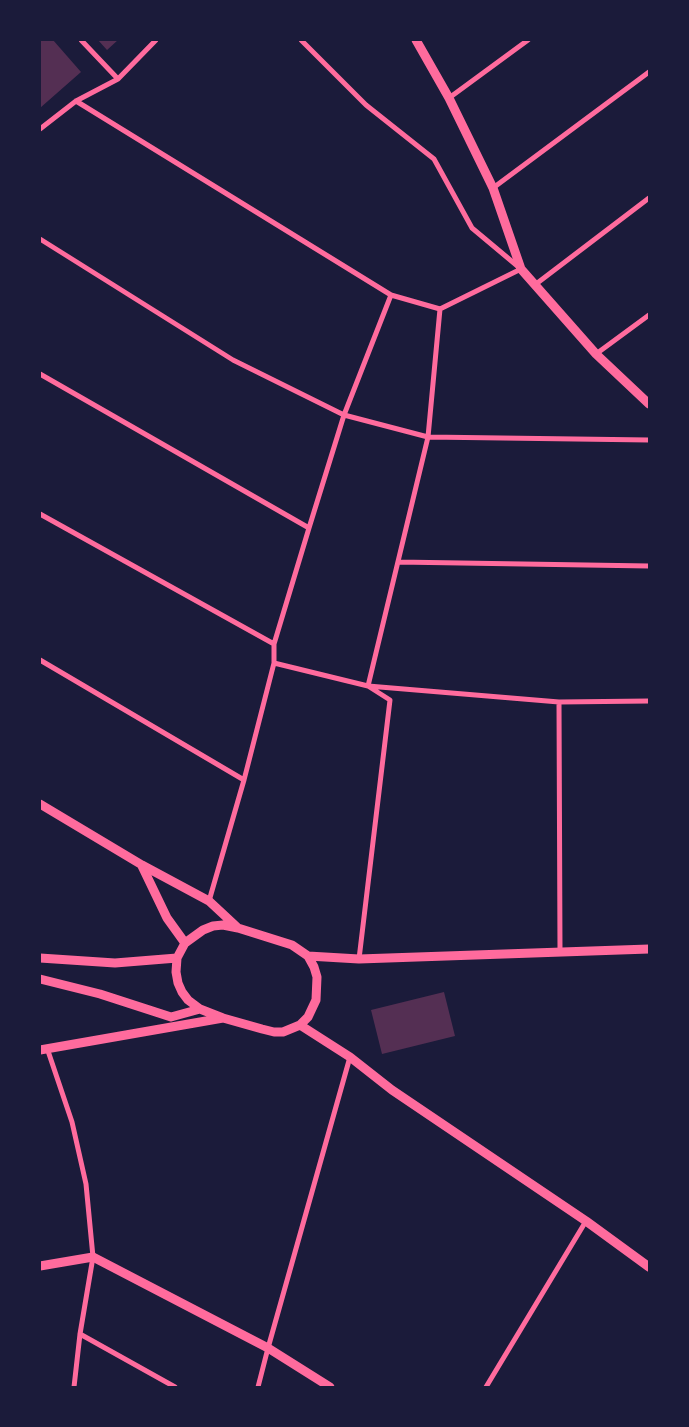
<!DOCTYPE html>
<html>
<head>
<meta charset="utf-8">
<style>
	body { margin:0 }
	#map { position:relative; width:689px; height:1427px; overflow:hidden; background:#1b1b3a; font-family:Poppins,sans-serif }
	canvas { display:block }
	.frame { position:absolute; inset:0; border:41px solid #1b1b3a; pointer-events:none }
</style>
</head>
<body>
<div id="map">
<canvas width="689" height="1427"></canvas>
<div class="frame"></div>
</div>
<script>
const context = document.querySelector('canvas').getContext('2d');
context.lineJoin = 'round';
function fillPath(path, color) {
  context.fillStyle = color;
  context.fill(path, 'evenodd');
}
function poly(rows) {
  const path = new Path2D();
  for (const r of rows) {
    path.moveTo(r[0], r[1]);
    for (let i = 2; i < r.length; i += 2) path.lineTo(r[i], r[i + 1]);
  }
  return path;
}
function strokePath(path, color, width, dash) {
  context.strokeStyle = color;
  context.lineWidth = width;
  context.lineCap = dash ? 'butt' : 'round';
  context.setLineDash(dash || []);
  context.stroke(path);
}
const building = poly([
	[40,40,53,40,81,72,40,108],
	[98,40,118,40,107,50],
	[444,992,455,1036,382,1054,371,1010]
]);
const minor = poly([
	[81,40,118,79],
	[449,98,528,40],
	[76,101,391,295],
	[40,129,76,101,118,79,156,40],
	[493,188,649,72],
	[40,239,233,360,344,415,428,437,649,440],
	[536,284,649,198],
	[596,354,649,315],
	[40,374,309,528],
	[40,514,274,644],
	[398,562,649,566],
	[40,660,244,780],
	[274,663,368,686,559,702,649,701],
	[559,702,560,952],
	[209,901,244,780,274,663,274,644,309,528,344,415,391,295,440,309,521,269,472,228,434,159,366,105,301,40],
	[359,959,390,700,368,686,428,437,440,309],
	[47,1048,72,1122,86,1184,93,1257,80,1334,74,1387],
	[80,1334,175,1387],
	[258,1387,268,1348,350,1057],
	[486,1387,586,1221]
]);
const tertiary = poly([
	[416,40,449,98,493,188,521,269,596,354,649,404],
	[40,804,142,865,209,901,238,928],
	[142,866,167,918,185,943],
	[223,925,238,928,292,945,308,956,314,967,317,977,316,1000,308,1017,300,1025,283,1032,274,1032,262,1029,223,1018,200,1009,188,1000,182,992,178,983,176,972,177,958,185,943,203,930,213,926,223,925],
	[308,956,359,959,649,949],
	[40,958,115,963,177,958],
	[40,979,100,994,171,1017,200,1009],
	[300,1025,350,1057,392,1090,586,1221,649,1267],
	[40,1050,223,1018],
	[40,1266,93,1257,268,1348,330,1387]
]);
fillPath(building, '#542f53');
strokePath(minor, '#ff6b9d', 5);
strokePath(tertiary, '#ff6b9d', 9);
</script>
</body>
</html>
